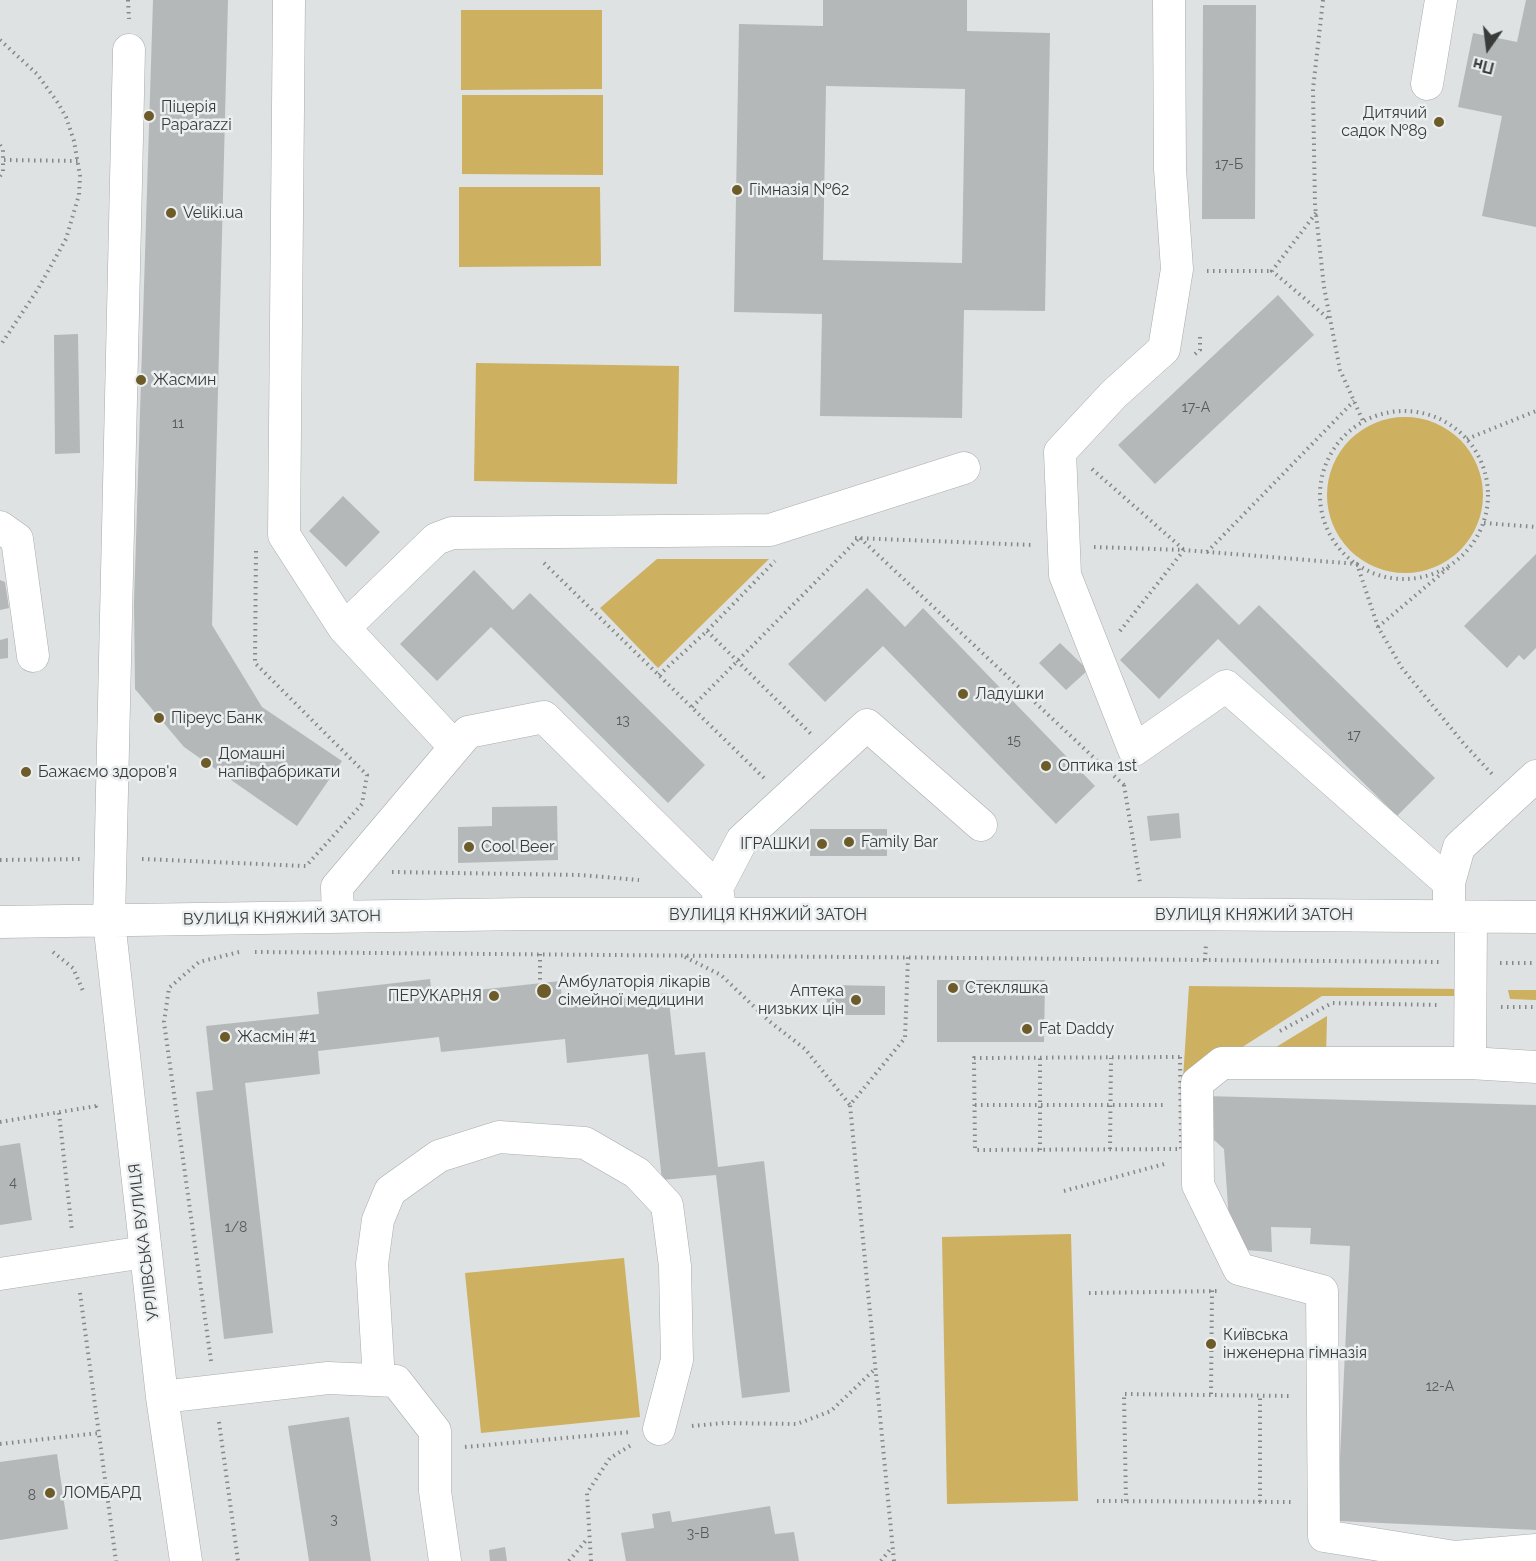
<!DOCTYPE html>
<html>
<head>
<meta charset="utf-8">
<style>
	body { margin:0 }
	#map { position:relative; width:1536px; height:1561px; overflow:hidden; background:#dee2e3; font-family:Raleway,sans-serif }
	canvas { display:block }
	.north { position:absolute; left:1458px; top:18px; width:60px; height:60px; -webkit-text-stroke:4px #ebeff0; paint-order:stroke; rotate:194deg; font-size:16px; font-weight:700; line-height:24px; text-align:center; color:#393b3b }
	.north::after { content:''; display:block; margin:auto; width:21px; height:27px; background:#393b3b; clip-path:polygon(50% 0,100% 100%,50% 72%,0 100%) }
</style>
</head>
<body>
<div id="map">
<canvas width="1536" height="1561"></canvas>
<div class="north">Пн</div>
</div>
<script>
const context = document.querySelector('canvas').getContext('2d');
context.lineJoin = 'round';
function fillPath(path, color) {
  context.fillStyle = color;
  context.fill(path, 'evenodd');
}
function poly(rows) {
  const path = new Path2D();
  for (const r of rows) {
    if (r.length === 3) {
      path.moveTo(r[0] + r[2], r[1]);
      path.arc(r[0], r[1], r[2], 0, 2 * Math.PI);
      continue;
    }
    path.moveTo(r[0], r[1]);
    for (let i = 2; i < r.length; i += 2) path.lineTo(r[i], r[i + 1]);
  }
  return path;
}
function strokePath(path, color, width, dash) {
  context.strokeStyle = color;
  context.lineWidth = width;
  context.lineCap = dash ? 'butt' : 'round';
  context.setLineDash(dash || []);
  context.stroke(path);
}
function write(font, color, halo, rows, align = 'center') {
  context.font = font + ' Raleway,sans-serif';
  context.lineWidth = 5;
  context.setLineDash([]);
  context.textBaseline = 'middle';
  context.strokeStyle = halo;
  context.fillStyle = color;
  for (const [text, x, y, turn = 0] of rows) {
    context.save();
    context.translate(x, y);
    context.rotate((+turn || 0) * Math.PI / 180);
    context.textAlign = isNaN(turn) ? turn : align;
    if (halo) context.strokeText(text, 0, 0);
    context.fillText(text, 0, 0);
    context.restore();
  }
}
const green = poly([
	[461,10,602,10,602,89,461,90],
	[462,95,603,95,603,175,462,174],
	[459,187,600,187,601,266,459,267],
	[476,363,679,366,677,484,474,481],
	[1405,495,78],
	[657,559,769,559,658,668,600,608],
	[1189,986,1461,989,1461,996,1322,996,1194,1078,1183,1079],
	[1508,990,1536,990,1536,1000,1510,999],
	[1327,1016,1326,1057,1263,1055],
	[1071,1234,1078,1501,947,1504,942,1237],
	[624,1258,640,1417,481,1433,465,1273]
]);
const building = poly([
	[153,0,228,0,212,625,262,707,342,761,297,826,184,747,135,689,134,603],
	[823,0,967,0,967,31,1050,33,1045,311,964,310,962,418,820,416,822,314,734,312,739,24,823,26],
	[826,86,965,89,962,263,823,260],
	[1526,0,1536,0,1536,227,1482,216,1502,116,1458,107,1473,33,1517,42],
	[1203,5,1256,5,1255,219,1202,219],
	[1278,295,1314,335,1155,484,1118,445],
	[78,334,80,453,55,454,54,335],
	[343,496,380,532,346,567,309,531],
	[1536,554,1536,648,1524,660,1519,655,1507,668,1464,626],
	[474,570,513,610,530,593,705,765,668,803,491,627,437,681,400,644],
	[0,580,5,582,9,608,0,610],
	[1197,583,1239,625,1259,605,1435,778,1397,816,1218,639,1159,699,1120,660],
	[867,588,905,627,923,608,1095,786,1056,824,883,646,825,702,788,664],
	[8,638,8,658,0,659,0,640],
	[1060,643,1088,670,1066,690,1039,663],
	[557,806,558,860,458,863,458,827,492,826,492,807],
	[1179,813,1181,838,1150,841,1147,816],
	[810,829,887,829,887,856,810,856],
	[430,979,432,995,560,981,563,1005,668,993,675,1055,705,1052,718,1167,764,1161,790,1392,742,1398,716,1175,662,1180,648,1054,567,1063,565,1039,441,1052,439,1037,318,1051,320,1074,245,1083,273,1333,224,1339,196,1092,213,1090,206,1026,319,1014,317,992],
	[937,980,1045,980,1044,1042,937,1042],
	[827,985,885,986,885,1015,827,1015],
	[1205,1096,1536,1105,1536,1530,1337,1521,1350,1246,1310,1244,1311,1228,1271,1227,1272,1252,1231,1249,1224,1149,1205,1132],
	[20,1143,32,1220,0,1225,0,1146],
	[349,1417,371,1561,309,1561,288,1426],
	[57,1454,68,1529,0,1540,0,1462],
	[770,1506,775,1534,794,1532,799,1561,626,1561,621,1533,654,1528,652,1514,670,1511,672,1522],
	[505,1547,507,1561,490,1561,489,1550]
]);
const path = poly([
	[128,0,129,19],
	[1323,0,1313,89,1315,205,1324,287,1340,370,1363,421],
	[0,40,37,74,58,103,66,117,74,141,80,176,79,195,66,239,38,289,0,346],
	[0,145,3,150,3,160],
	[0,176,3,172,3,160,78,161],
	[1316,213,1272,271,1330,320],
	[1207,271,1272,271],
	[1195,354,1200,350,1200,337],
	[1404,495,84],
	[1467,439,1536,411],
	[1092,469,1183,549],
	[1484,523,1536,527],
	[855,538,1033,545],
	[860,538,1108,771],
	[1094,547,1184,550],
	[1207,552,1354,401],
	[544,563,764,778],
	[1378,627,1448,568],
	[707,631,811,734],
	[1120,631,1184,550,1357,564,1378,627,1402,668,1464,744,1492,774],
	[659,675,707,631,775,561],
	[692,707,859,538],
	[1114,776,1124,785],
	[1124,785,1140,882],
	[142,859,306,866,362,804,367,775,255,663,256,549],
	[0,860,80,859],
	[392,872,580,875,639,880],
	[53,952,73,968,84,993],
	[255,952,1442,962],
	[540,954,540,983],
	[685,957,721,975,769,1021,805,1049,850,1105],
	[1205,960,1206,943],
	[1500,963,1536,963],
	[1501,1007,1536,1007],
	[1280,1031,1332,1003,1439,1005],
	[1180,1057,1181,1149,975,1150,974,1058,1180,1057],
	[975,1105,1166,1105],
	[59,1113,72,1231],
	[0,1122,96,1106,96,1102],
	[1110,1149,1111,1058],
	[1040,1150,1040,1058],
	[1064,1191,1168,1163],
	[80,1293,116,1561],
	[1089,1293,1217,1291],
	[211,1361,164,1022,169,988,199,962,239,952],
	[1211,1394,1212,1290],
	[219,1422,238,1561],
	[692,1426,724,1423,797,1424,831,1411,875,1369],
	[0,1444,99,1433],
	[465,1447,631,1432],
	[1097,1501,1293,1502],
	[1126,1501,1124,1394,1293,1396],
	[1260,1502,1260,1396],
	[569,1561,588,1538],
	[591,1561,587,1493,610,1458,633,1444],
	[881,1561,892,1547],
	[894,1561,850,1105,905,1038,908,957]
]);
const minor = poly([
	[289,0,284,535,344,628,455,747],
	[1169,0,1170,169,1177,269,1164,349,1114,394,1060,452,1065,575,1134,750,1226,686,1449,883],
	[129,50,109,921,162,1397,186,1561],
	[1427,84,1441,0],
	[0,527,17,539,33,656],
	[344,628,436,539,452,533,770,530,964,468],
	[717,888,742,840,867,725,981,825],
	[1449,901,1449,883,1459,847,1536,776],
	[338,917,337,887,468,732,544,717,717,888,721,914],
	[0,922,525,914,1171,914,1536,917],
	[1470,1063,1471,917],
	[1536,1067,1470,1063,1222,1063,1197,1083,1198,1185,1239,1269,1322,1291,1324,1536,1455,1557,1536,1550],
	[0,1274,145,1252],
	[379,1380,372,1264,378,1220,390,1191,439,1156,499,1137,585,1143,637,1173,667,1205,675,1266,677,1360,659,1429],
	[162,1397,328,1378,396,1381,435,1431,435,1491,445,1561]
]);
const markers = [
	[149,116,6,"#6d5b29"],
	[1439,122,6,"#6d5b29"],
	[737,190,6,"#6d5b29"],
	[171,213,6,"#6d5b29"],
	[141,380,6,"#6d5b29"],
	[963,694,6,"#6d5b29"],
	[159,718,6,"#6d5b29"],
	[206,763,6,"#6d5b29"],
	[1046,766,6,"#6d5b29"],
	[26,772,6,"#6d5b29"],
	[849,842,6,"#6d5b29"],
	[822,844,6,"#6d5b29"],
	[469,847,6,"#6d5b29"],
	[953,988,6,"#6d5b29"],
	[544,991,8,"#6d5b29"],
	[494,996,6,"#6d5b29"],
	[856,1000,6,"#6d5b29"],
	[1027,1029,6,"#6d5b29"],
	[225,1037,6,"#6d5b29"],
	[1211,1344,6,"#6d5b29"],
	[50,1493,6,"#6d5b29"]
];
const numberNames = [
	["17-Б",1229,165],
	["17-А",1196,408],
	["11",178,424],
	["13",623,721],
	["17",1354,736],
	["15",1014,741],
	["4",13,1183],
	["1/8",236,1228],
	["12-А",1440,1387],
	["8",32,1496],
	["3",334,1520],
	["3-В",698,1534]
];
const poiNames = [
	["Піцерія",161,107],
	["Paparazzi",161,125],
	["Дитячий",1427,113,"right"],
	["садок №89",1427,131,"right"],
	["Гімназія №62",749,190],
	["Veliki.ua",183,213],
	["Жасмин",153,380],
	["Ладушки",975,694],
	["Піреус Банк",171,718],
	["Домашні",218,754],
	["напівфабрикати",218,772],
	["Оптика 1st",1058,766],
	["Бажаємо здоров'я",38,772],
	["Family Bar",861,842],
	["ІГРАШКИ",810,844,"right"],
	["Cool Beer",481,847],
	["Амбулаторія лікарів",558,982],
	["сімейної медицини",558,1000],
	["Стекляшка",965,988],
	["Аптека",844,991,"right"],
	["низьких цін",844,1009,"right"],
	["ПЕРУКАРНЯ",482,996,"right"],
	["Fat Daddy",1039,1029],
	["Жасмін #1",237,1037],
	["Київська",1223,1335],
	["інженерна гімназія",1223,1353],
	["ЛОМБАРД",62,1493]
];
const streetNames = [
	["ВУЛИЦЯ КНЯЖИЙ ЗАТОН",768,915],
	["ВУЛИЦЯ КНЯЖИЙ ЗАТОН",1254,915],
	["ВУЛИЦЯ КНЯЖИЙ ЗАТОН",282,918,-1],
	["УРЛІВСЬКА ВУЛИЦЯ",144,1242,-97]
];
fillPath(green, '#cdb060');
fillPath(building, '#b4b8b9');
strokePath(minor, '#a8acad', 33);
strokePath(path, '#858788', 4, [1.5, 4.5]);
strokePath(minor, '#fff', 32);
for (const [x, y, r, color] of markers) {
  const dot = new Path2D();
  dot.arc(x, y, r, 0, 2 * Math.PI);
  context.fillStyle = color;
  context.fill(dot);
  strokePath(dot, '#ebeff0', 2);
}
write('14px', '#585a5a', null, numberNames);
write('16px', '#393b3b', '#ebeff0', poiNames, 'left');
write('16px', '#393b3b', '#ebeff0', streetNames);
</script>
</body>
</html>
